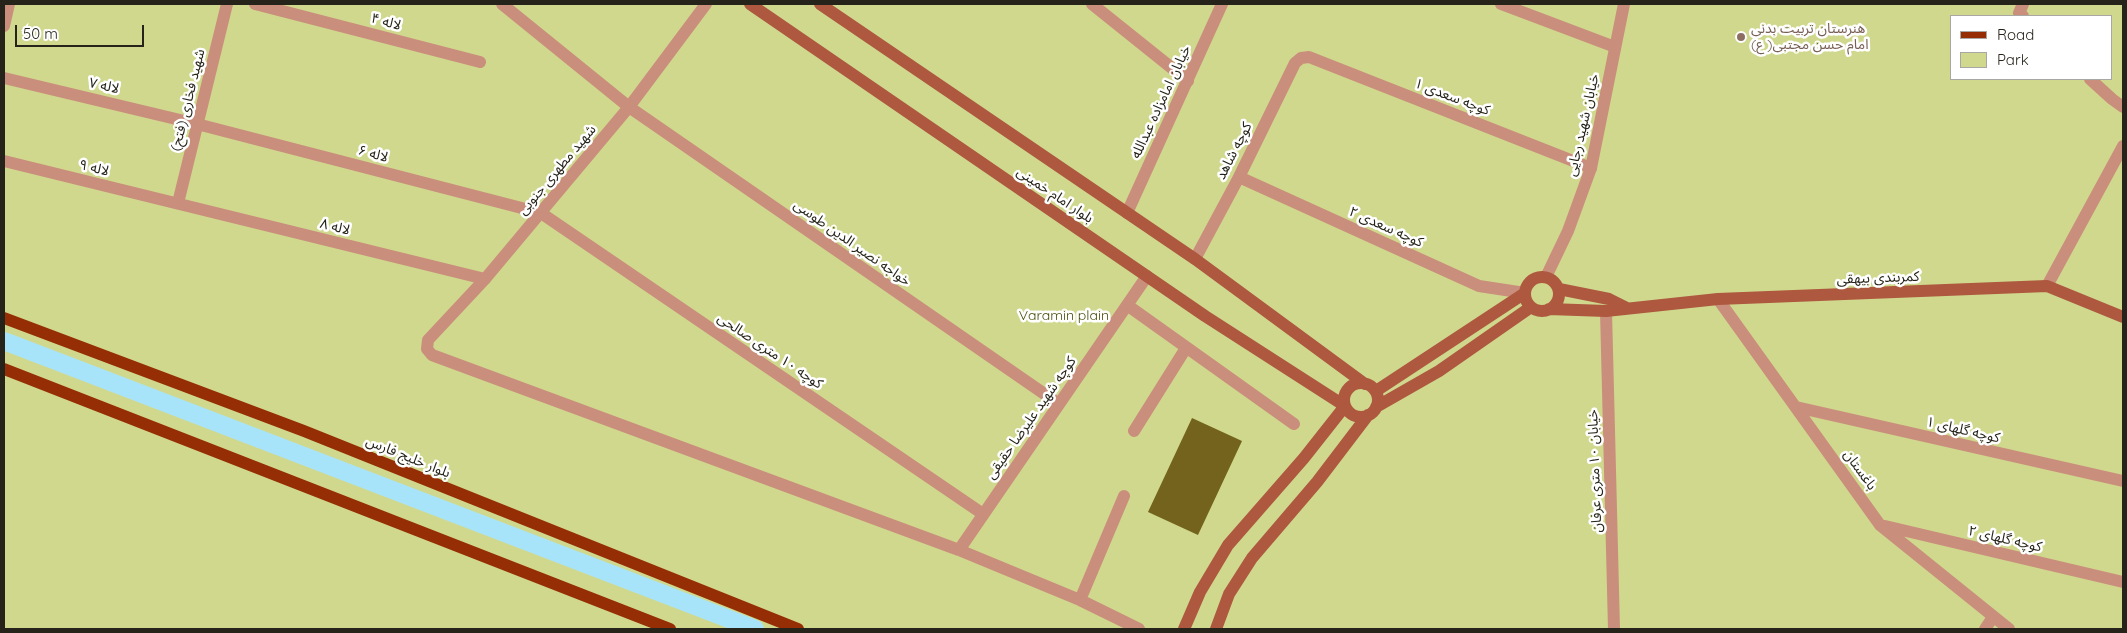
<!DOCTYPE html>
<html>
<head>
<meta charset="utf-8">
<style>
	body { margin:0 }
	#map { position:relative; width:2127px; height:633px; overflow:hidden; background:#fef9e5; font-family:Quicksand,sans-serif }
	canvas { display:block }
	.frame { position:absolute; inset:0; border:5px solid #26241a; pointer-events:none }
	.legend { position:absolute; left:1950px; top:15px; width:162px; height:65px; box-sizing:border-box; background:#fff; border:1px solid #a8a7a3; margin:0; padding:6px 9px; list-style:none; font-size:15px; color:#26241a }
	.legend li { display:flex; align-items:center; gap:10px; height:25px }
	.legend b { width:25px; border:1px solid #a8a7a3 }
	.scale { position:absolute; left:15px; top:25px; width:129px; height:22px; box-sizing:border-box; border:2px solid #26241a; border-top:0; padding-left:6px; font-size:15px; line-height:18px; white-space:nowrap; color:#26241a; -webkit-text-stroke:4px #fff; paint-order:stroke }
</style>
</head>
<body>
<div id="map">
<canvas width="2127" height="633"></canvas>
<div class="frame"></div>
<ul class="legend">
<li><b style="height:6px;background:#952d05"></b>Road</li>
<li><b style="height:14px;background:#d0d88d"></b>Park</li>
</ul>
<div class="scale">50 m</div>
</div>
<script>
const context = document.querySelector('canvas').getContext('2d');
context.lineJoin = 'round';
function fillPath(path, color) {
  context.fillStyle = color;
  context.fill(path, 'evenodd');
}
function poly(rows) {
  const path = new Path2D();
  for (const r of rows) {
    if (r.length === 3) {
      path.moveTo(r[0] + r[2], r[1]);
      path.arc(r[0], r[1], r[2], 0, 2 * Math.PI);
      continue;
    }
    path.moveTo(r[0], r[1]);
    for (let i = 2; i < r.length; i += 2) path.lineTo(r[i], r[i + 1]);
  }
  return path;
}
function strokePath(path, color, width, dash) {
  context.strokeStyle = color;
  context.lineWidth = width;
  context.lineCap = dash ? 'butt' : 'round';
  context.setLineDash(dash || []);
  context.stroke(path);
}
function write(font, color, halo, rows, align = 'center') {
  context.font = font + ' Quicksand,"Noto Sans Arabic",sans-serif';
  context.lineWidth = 5;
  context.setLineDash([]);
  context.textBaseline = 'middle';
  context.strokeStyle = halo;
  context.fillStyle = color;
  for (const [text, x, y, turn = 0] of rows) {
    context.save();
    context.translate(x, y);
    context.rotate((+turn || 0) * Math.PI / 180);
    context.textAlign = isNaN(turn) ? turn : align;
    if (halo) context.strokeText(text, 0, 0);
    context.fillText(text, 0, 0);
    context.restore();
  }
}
const green = poly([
	[4,4,2123,4,2123,629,4,629],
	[1951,16,2111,16,2111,79,1951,79]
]);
const canal = poly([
	[4,341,755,629]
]);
const building = poly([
	[1192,418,1242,441,1198,535,1148,512]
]);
const minor = poly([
	[255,4,480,62],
	[502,4,629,107,1059,404],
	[706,4,629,107,485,279,428,340,427,349,432,355,959,550,1080,600,1139,629],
	[1092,4,1188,81],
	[1501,4,1615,47],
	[2023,16,2019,13,2023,4],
	[4,26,9,4],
	[4,78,197,124,541,213,983,514],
	[2090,79,2112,99,2123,107],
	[4,161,485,279],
	[1239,177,1479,286,1525,293],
	[178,203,227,4],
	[1195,259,1239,177,1295,63,1301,58,1309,57,1591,168],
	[2047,286,2123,146],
	[1718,299,1880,525,2009,629],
	[1127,305,1294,424],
	[1606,311,1614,629],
	[1796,407,2123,481],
	[1134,431,1186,348],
	[1885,526,2123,582],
	[959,550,1147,276],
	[1080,600,1124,496],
	[1985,629,1993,617]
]);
const tertiary = poly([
	[1127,213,1222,4],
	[1546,277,1568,231,1591,168,1624,4]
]);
const secondary = poly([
	[750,4,1205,316,1345,406,1304,458,1228,545,1200,592,1184,629],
	[820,4,1195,259,1365,384],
	[1542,294,17],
	[1559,289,1609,299,1627,308],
	[1549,309,1606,311,1718,299,2047,286,2123,317],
	[1361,400,17],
	[1376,391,1525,293],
	[1376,407,1439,371,1531,307],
	[1216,629,1229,594,1252,558,1317,482,1368,415]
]);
const primary = poly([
	[4,318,304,431,798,629],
	[4,369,670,629]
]);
const markers = [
	[1741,37,5,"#8d6e63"]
];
const streetNames = [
	["لاله ۴",386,22,15],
	["لاله ۷",104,86,13],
	["کوچه سعدی ۱",1452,97,21],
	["شهید فخاری (فتح)",188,100,-76],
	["خیابان امامزاده عبدالله",1161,102,-65],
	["خیابان شهید رجایی",1583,125,-77],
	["کوچه شاهد",1234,151,-63],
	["لاله ۶",373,154,15],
	["لاله ۹",94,168,14],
	["شهید مطهری جنوبی",557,170,-50],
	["بلوار امام خمینی",1055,195,34],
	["لاله ۸",335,227,14],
	["کوچه سعدی ۲",1386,227,24],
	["خواجه نصیر الدین طوسی",852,243,35],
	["کمربندی بیهقی",1878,278,-2],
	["کوچه ۱۰ متری صالحی",770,351,34],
	["کوچه شهید علیرضا حقیقی",1031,418,-55],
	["کوچه گلهای ۱",1963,430,13],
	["بلوار خلیج فارس",408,457,22],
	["باغستان",1860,470,54],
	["خیابان ۱۰ متری عرفان",1595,471,-92],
	["کوچه گلهای ۲",2005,539,13]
];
const educationNames = [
	["هنرستان تربیت بدنی",1751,29],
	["امام حسن مجتبی( ع)",1751,45]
];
const parkNames = [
	["Varamin plain",1064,316]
];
fillPath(green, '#d0d88d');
strokePath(canal, '#a8e4f9', 18);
fillPath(building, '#73631d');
strokePath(minor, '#ca8e7c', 12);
strokePath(tertiary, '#ca8e7c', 12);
strokePath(secondary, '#ad583f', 12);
strokePath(primary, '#952d05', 12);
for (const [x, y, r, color] of markers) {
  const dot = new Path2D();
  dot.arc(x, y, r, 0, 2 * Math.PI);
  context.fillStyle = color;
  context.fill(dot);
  strokePath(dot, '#fff', 2);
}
write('14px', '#26241a', '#fff', streetNames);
write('14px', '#785e54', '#fff', educationNames, 'left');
write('14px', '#4c500d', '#fff', parkNames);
</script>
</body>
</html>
